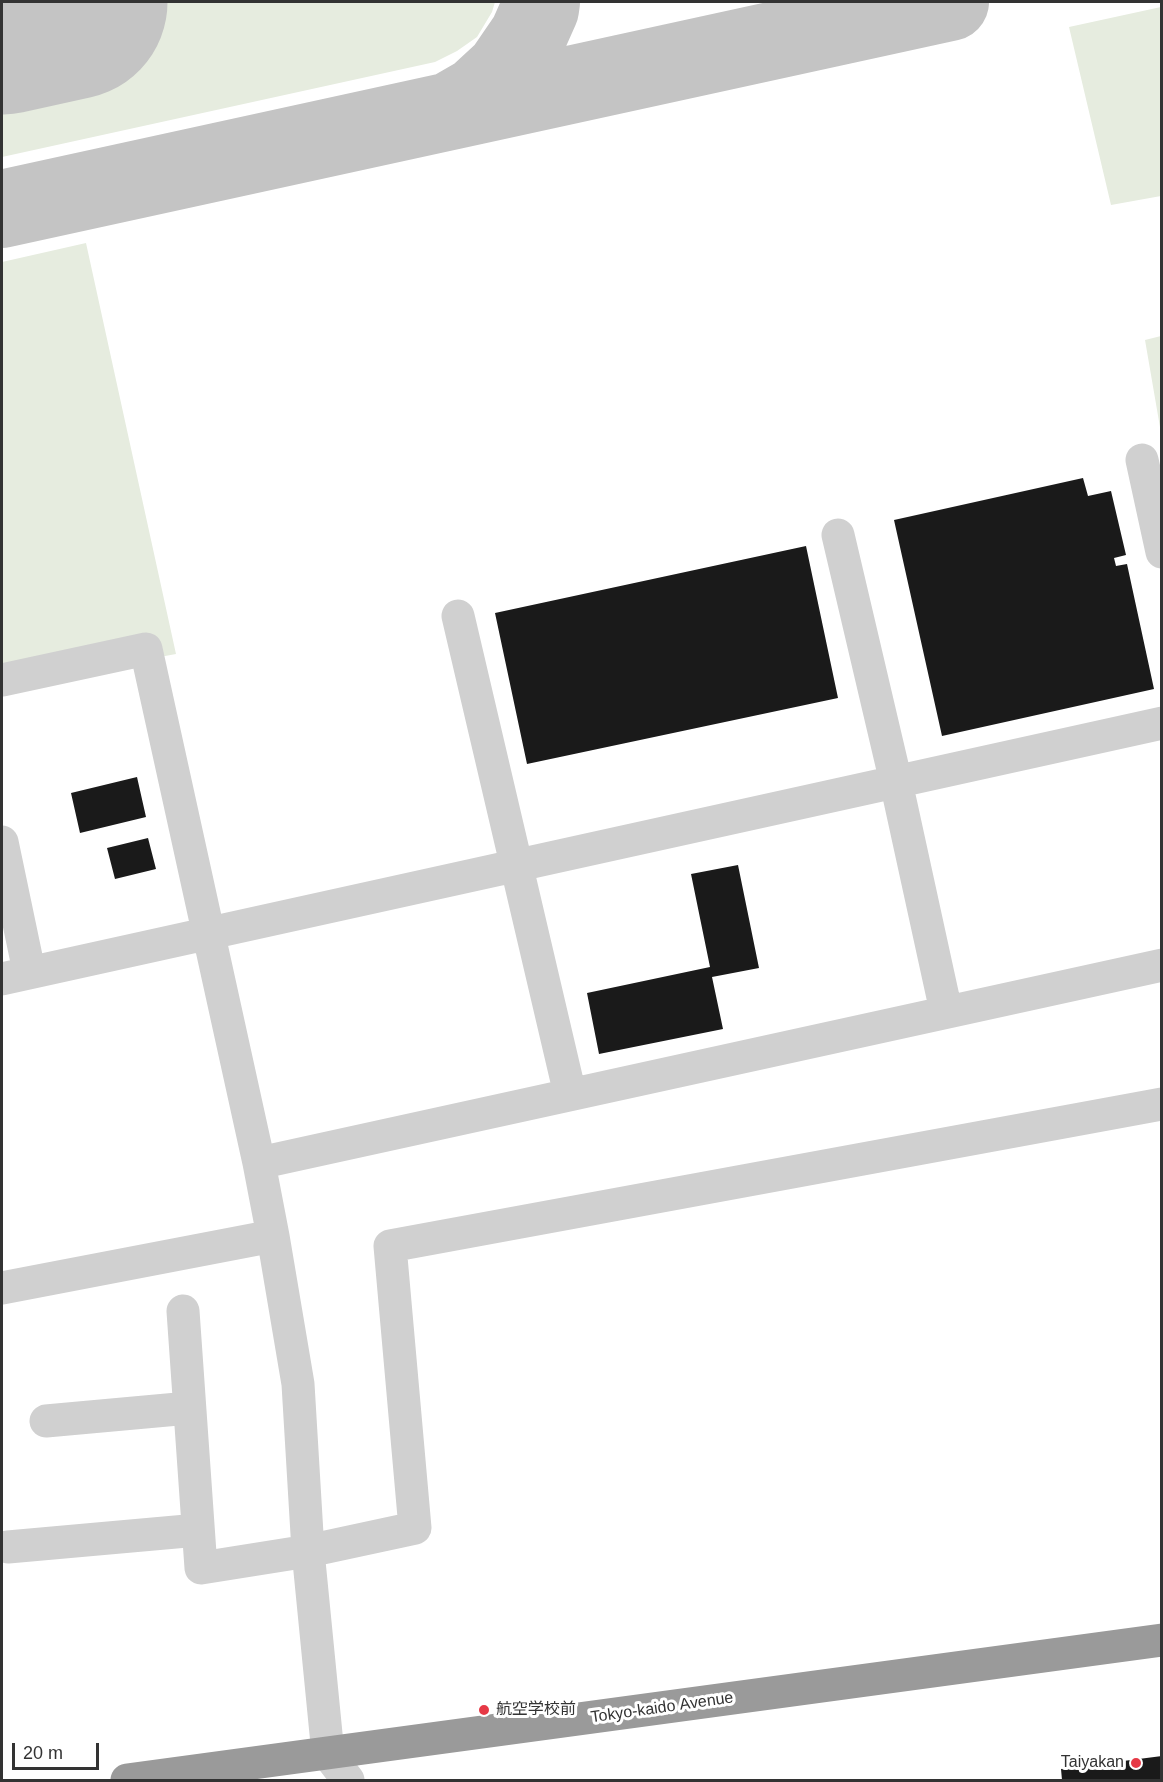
<!DOCTYPE html>
<html>
<head>
<meta charset="utf-8">
<style>
	body { margin:0 }
	#map { position:relative; width:1163px; height:1782px; overflow:hidden; background:#fff; font-family:Arial,sans-serif }
	canvas { display:block }
	.frame { position:absolute; inset:0; border:3px solid #333; pointer-events:none }
	.scale { position:absolute; left:12px; top:1743px; width:87px; height:27px; box-sizing:border-box; border:3px solid #333; border-top:0; padding-left:8px; font-size:18px; line-height:21px; white-space:nowrap; color:#333; -webkit-text-stroke:4px #fff; paint-order:stroke }
</style>
</head>
<body>
<div id="map">
<canvas width="1163" height="1782"></canvas>
<div class="frame"></div>
<div class="scale">20 m</div>
</div>
<script>
const context = document.querySelector('canvas').getContext('2d');
context.lineJoin = 'round';
function fillPath(path, color) {
  context.fillStyle = color;
  context.fill(path, 'evenodd');
}
function poly(rows) {
  const path = new Path2D();
  for (const r of rows) {
    path.moveTo(r[0], r[1]);
    for (let i = 2; i < r.length; i += 2) path.lineTo(r[i], r[i + 1]);
  }
  return path;
}
function strokePath(path, color, width, dash) {
  context.strokeStyle = color;
  context.lineWidth = width;
  context.lineCap = dash ? 'butt' : 'round';
  context.setLineDash(dash || []);
  context.stroke(path);
}
function write(font, color, halo, rows, align = 'center') {
  context.font = font + ' Arial,"Noto Sans JP",sans-serif';
  context.lineWidth = 6;
  context.setLineDash([]);
  context.textBaseline = 'middle';
  context.strokeStyle = halo;
  context.fillStyle = color;
  for (const [text, x, y, turn = 0] of rows) {
    context.save();
    context.translate(x, y);
    context.rotate((+turn || 0) * Math.PI / 180);
    context.textAlign = isNaN(turn) ? turn : align;
    if (halo) context.strokeText(text, 0, 0);
    context.fillText(text, 0, 0);
    context.restore();
  }
}
const green = poly([
	[2,2,495,2,492,12,477,37,457,51,435,62,2,157],
	[1161,7,1161,196,1111,205,1069,27],
	[86,243,176,654,2,686,2,262],
	[1161,336,1162,336,1161,433,1145,340]
]);
const taxiway = poly([
	[452,110,478,95,504,71,528,36,540,9,541,2],
	[2,209,950,2]
]);
const runway = poly([
	[2,17,70,2]
]);
const building = poly([
	[1083,478,1088,496,1111,491,1126,555,1114,558,1116,566,1127,564,1154,689,942,736,894,520],
	[806,546,838,698,527,764,495,613],
	[137,777,146,817,80,833,71,793],
	[148,838,156,869,115,879,107,848],
	[738,865,759,968,712,977,723,1029,599,1054,587,993,710,967,691,874],
	[1162,1756,1162,1780,1062,1780,1061,1769]
]);
const minor = poly([
	[1142,460,1162,552],
	[838,535,896,782,946,1011],
	[458,616,570,1094],
	[2,680,146,649,259,1163,273,1236,298,1384,308,1551,201,1568,183,1311],
	[2,842,29,971],
	[2,979,1162,723],
	[259,1163,1162,965],
	[2,1288,273,1236],
	[46,1421,189,1408],
	[8,1547,198,1530],
	[348,1780,328,1754,308,1551,415,1528,390,1246,1162,1104]
]);
const highway = poly([
	[127,1780,1162,1640]
]);
const markers = [
	[484,1710,6,"#e63946"],
	[1136,1763,6,"#e63946"]
];
const streetNames = [
	["Tokyo-kaido Avenue",662,1708,-8]
];
const poiNames = [
	["航空学校前",496,1710],
	["Taiyakan",1124,1763,"right"]
];
fillPath(green, '#e6ecdf');
strokePath(taxiway, '#c4c4c4', 78);
strokePath(runway, '#c4c4c4', 195);
fillPath(building, '#1a1a1a');
strokePath(minor, '#d0d0d0', 33);
strokePath(highway, '#9a9a9a', 33);
for (const [x, y, r, color] of markers) {
  const dot = new Path2D();
  dot.arc(x, y, r, 0, 2 * Math.PI);
  context.fillStyle = color;
  context.fill(dot);
  strokePath(dot, '#fff', 2);
}
write('16px', '#333', '#fff', streetNames);
write('16px', '#333', '#fff', poiNames, 'left');
</script>
</body>
</html>
